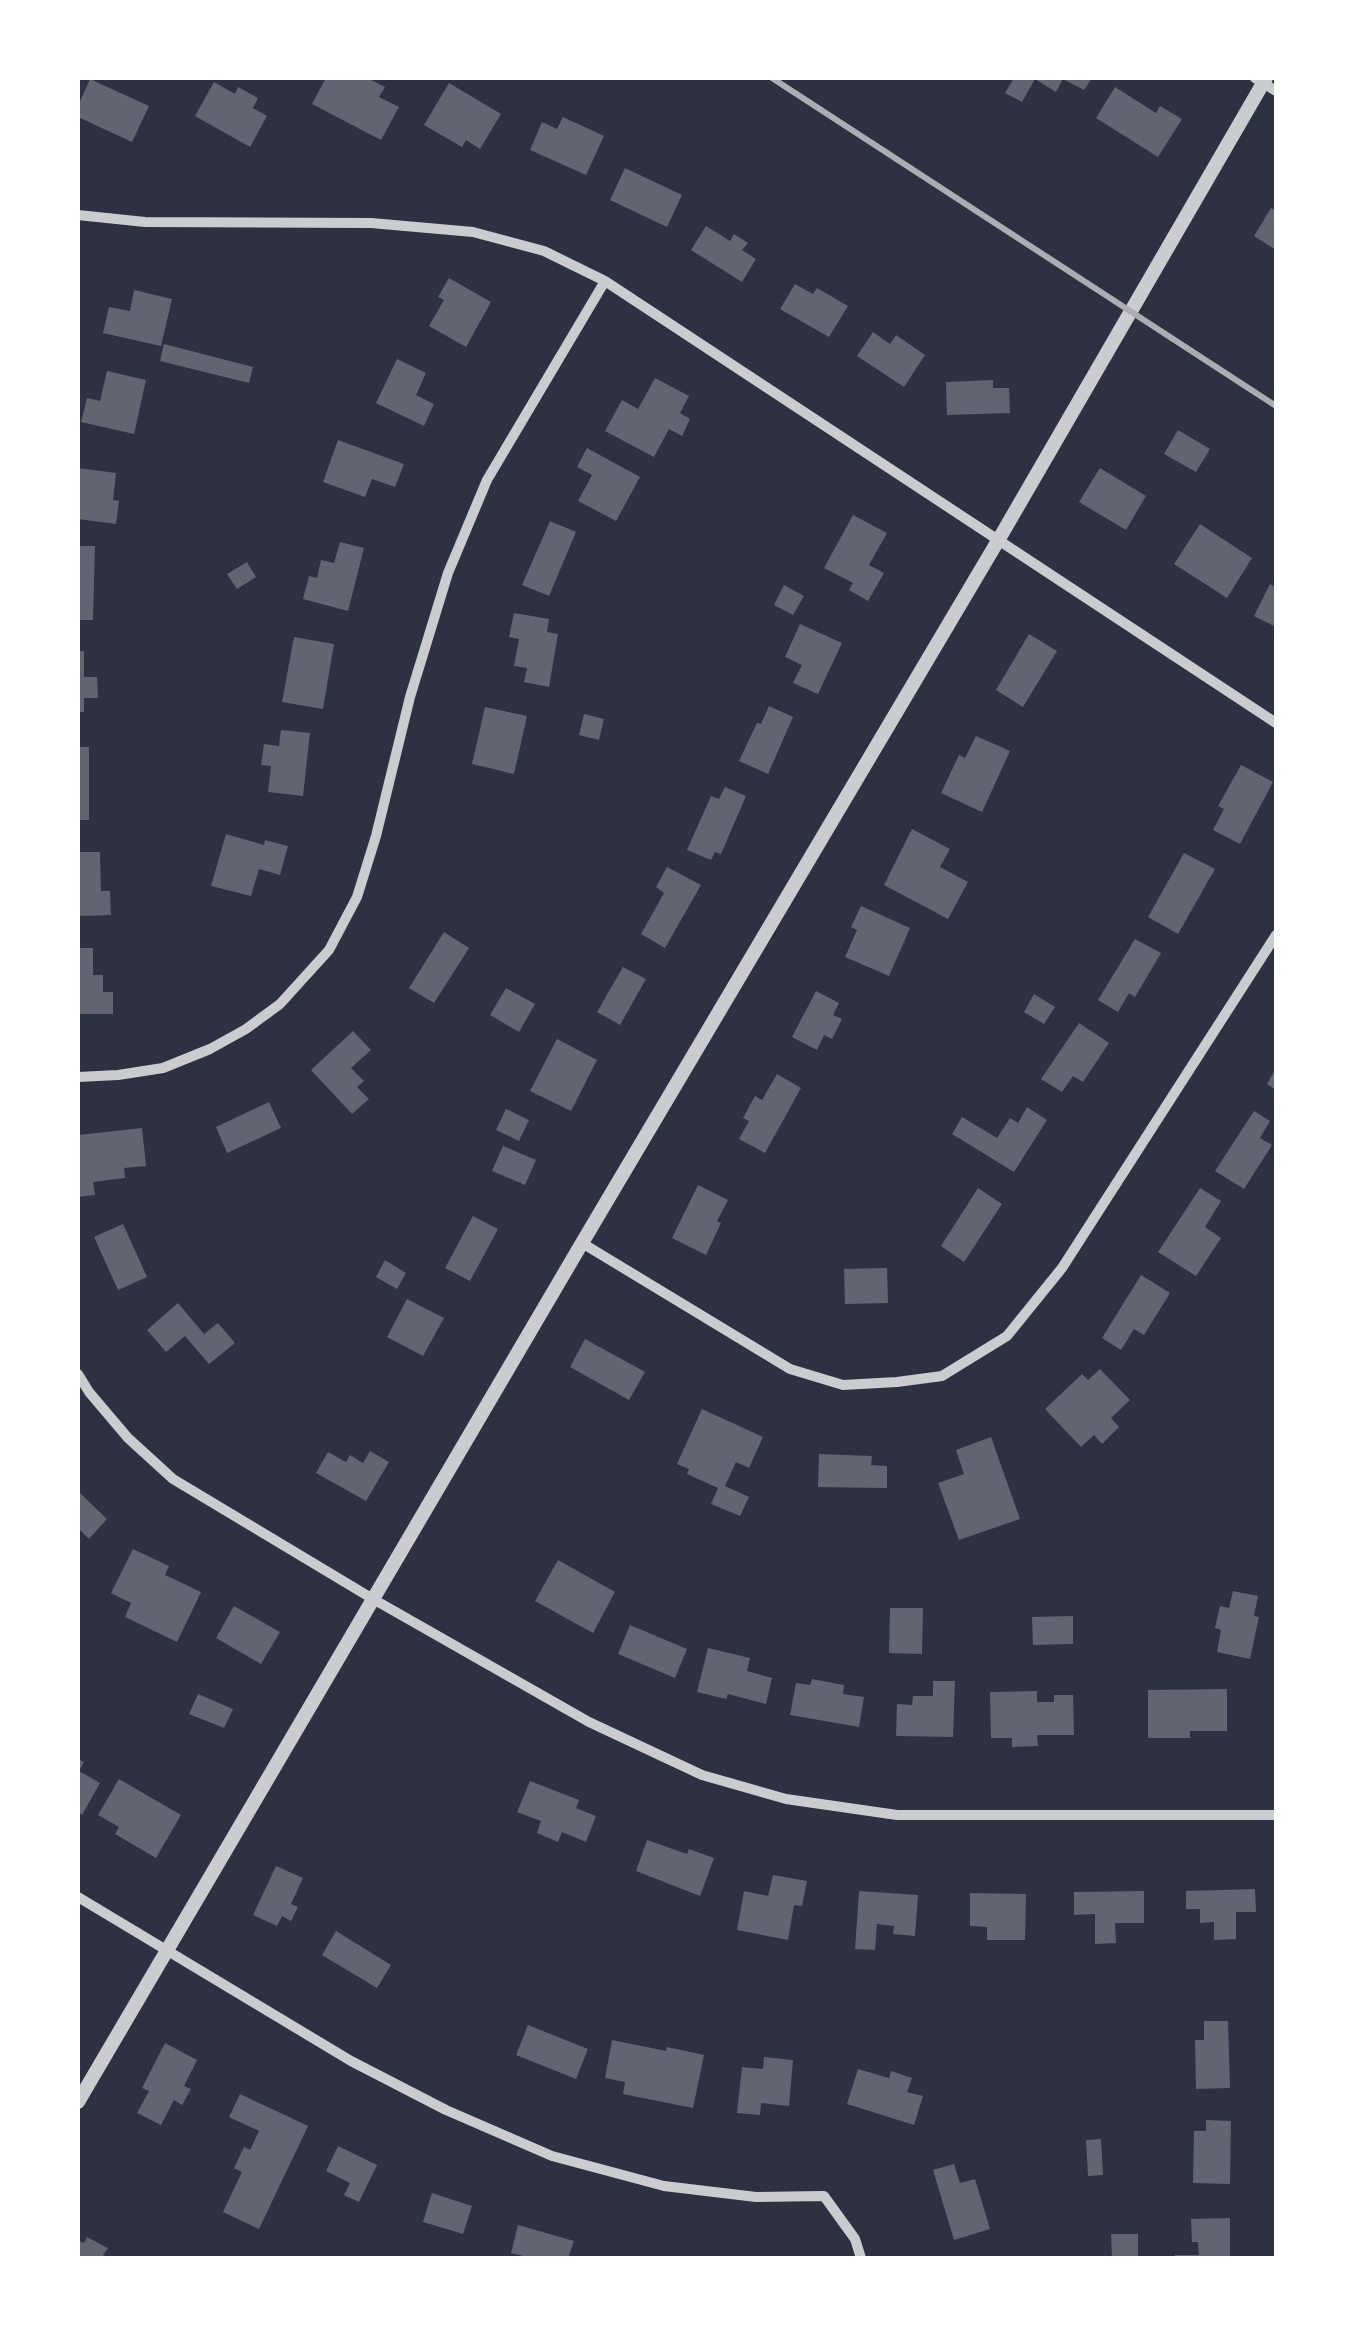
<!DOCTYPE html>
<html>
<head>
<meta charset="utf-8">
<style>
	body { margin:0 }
	#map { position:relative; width:1354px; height:2336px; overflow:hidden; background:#2d3142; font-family:"Roboto Condensed",sans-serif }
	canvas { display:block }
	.frame { position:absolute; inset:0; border:80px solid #fff; pointer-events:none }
</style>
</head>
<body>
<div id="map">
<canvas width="1354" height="2336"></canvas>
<div class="frame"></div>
</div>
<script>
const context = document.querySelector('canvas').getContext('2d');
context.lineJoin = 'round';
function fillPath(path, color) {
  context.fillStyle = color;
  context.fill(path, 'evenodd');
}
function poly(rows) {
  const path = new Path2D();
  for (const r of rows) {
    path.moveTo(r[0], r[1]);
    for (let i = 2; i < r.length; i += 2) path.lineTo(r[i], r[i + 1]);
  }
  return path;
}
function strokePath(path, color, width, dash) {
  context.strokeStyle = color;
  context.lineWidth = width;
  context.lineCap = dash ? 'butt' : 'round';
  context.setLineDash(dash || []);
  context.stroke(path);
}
const building = poly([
	[326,78,367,78,385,87,379,97,399,107,381,140,312,104],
	[1014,78,1092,78,1084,90,1063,79,1056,92,1035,79,1022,102,1005,93],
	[90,79,149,106,132,142,78,117,78,106],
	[214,82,235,94,238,87,258,98,253,108,267,116,250,147,195,116],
	[449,83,501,114,480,149,466,140,462,147,424,125],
	[1115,87,1156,113,1160,106,1182,119,1158,157,1096,118],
	[563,117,604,136,586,175,530,150,542,122,557,129],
	[625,168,682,195,667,227,610,200],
	[1271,208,1276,211,1276,250,1254,236],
	[706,226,730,241,734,234,748,243,742,250,756,259,742,282,691,250],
	[449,278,491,302,466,347,429,326,444,300,438,297],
	[795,284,813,294,817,288,848,306,829,337,780,309],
	[134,290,172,299,161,346,103,333,109,307,130,311],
	[873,332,890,344,896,335,925,355,904,387,857,356],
	[164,344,253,367,249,383,160,361],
	[397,359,426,373,416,395,434,404,424,426,376,403],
	[107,371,146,380,134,434,81,422,87,398,100,401],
	[655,378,689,396,680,413,690,419,682,436,669,429,654,457,605,431,622,400,638,409],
	[993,380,993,388,1009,388,1010,413,947,415,946,382],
	[1178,430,1210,449,1196,472,1164,454],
	[338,440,404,464,395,487,372,479,365,497,323,482],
	[587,448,640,477,616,521,578,501,592,475,577,467],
	[78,468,116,473,113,500,119,501,116,524,78,519],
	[1100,468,1146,496,1126,530,1079,502],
	[853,515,887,533,869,565,884,573,868,601,849,590,853,583,824,568],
	[550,521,576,532,549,596,522,585],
	[1200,524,1252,558,1227,598,1174,564],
	[340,542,364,548,348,611,303,599,309,576,317,578,321,560,334,563],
	[78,546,95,546,93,620,78,620],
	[247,562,256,577,237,589,227,574],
	[1270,584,1276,588,1276,627,1254,616],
	[784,585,804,596,793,615,774,605],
	[514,613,549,619,547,632,558,634,549,687,524,682,527,668,514,666,519,639,509,637],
	[800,624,842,643,818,694,793,683,802,665,785,657],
	[1029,634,1057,651,1023,707,996,690],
	[294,637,334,644,323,709,282,702],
	[78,651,84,651,84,677,97,677,98,698,84,698,84,712,78,712],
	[769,706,793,717,768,774,739,761,757,723,761,724],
	[485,707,527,716,514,774,472,764],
	[584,714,604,719,599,740,579,735],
	[281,730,310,733,303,796,268,792,271,766,261,765,264,744,279,746],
	[976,736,1010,751,982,812,941,793,959,755,965,758],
	[78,747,89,747,89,820,78,820],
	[1241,765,1273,782,1240,844,1213,830,1224,809,1218,806],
	[725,787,746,796,721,854,715,852,711,860,687,850,711,796,719,799],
	[912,829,950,849,940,867,968,882,948,919,884,885],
	[226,834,264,845,265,840,288,846,280,875,259,869,251,896,211,886],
	[78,852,100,852,101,891,110,891,111,915,78,916],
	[1184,853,1215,869,1178,934,1148,917],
	[667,867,701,885,665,948,641,934,664,893,656,887],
	[861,906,910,928,889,976,845,957,857,930,851,927],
	[444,932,469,948,434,1003,409,988],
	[1135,939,1161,953,1135,997,1129,993,1118,1012,1098,1000],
	[78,948,93,948,93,975,103,975,103,992,113,992,113,1014,78,1014],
	[623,967,646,979,620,1025,597,1012],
	[506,988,535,1004,519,1032,490,1015],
	[816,991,839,1003,833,1015,842,1019,832,1039,824,1035,817,1050,792,1037],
	[1034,994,1055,1007,1044,1024,1024,1012],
	[1079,1023,1109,1043,1083,1082,1073,1076,1062,1092,1041,1079],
	[353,1031,371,1050,351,1068,364,1081,357,1087,369,1099,352,1114,311,1070],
	[557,1039,597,1060,571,1111,530,1091],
	[1276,1068,1276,1090,1267,1084],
	[777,1074,801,1088,765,1153,739,1139,749,1121,743,1118,755,1096,762,1100],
	[269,1102,281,1128,227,1153,216,1127],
	[1027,1107,1047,1120,1014,1172,952,1134,962,1117,997,1138,1010,1118,1018,1123],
	[506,1109,529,1120,519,1141,496,1130],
	[1254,1111,1270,1121,1260,1138,1272,1145,1244,1189,1215,1171],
	[142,1128,146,1166,124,1168,125,1178,93,1182,95,1195,78,1197,78,1135],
	[503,1146,536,1160,525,1185,492,1171],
	[698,1185,728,1200,717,1221,721,1223,706,1255,672,1238],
	[978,1188,1002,1204,964,1262,941,1246],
	[1200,1188,1221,1201,1205,1227,1221,1238,1196,1276,1158,1252],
	[473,1216,498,1229,470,1281,445,1268],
	[123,1224,147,1277,118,1290,94,1237],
	[385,1260,406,1273,397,1289,376,1277],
	[887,1268,888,1303,845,1304,844,1269],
	[1141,1275,1170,1293,1144,1335,1134,1329,1121,1350,1102,1338],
	[407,1299,444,1318,423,1356,387,1337],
	[178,1303,204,1334,218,1323,235,1343,209,1364,185,1336,166,1352,147,1330],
	[585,1339,645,1372,629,1400,570,1367],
	[1100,1369,1130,1400,1111,1418,1119,1427,1102,1444,1094,1435,1081,1447,1045,1409,1082,1374,1088,1380],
	[702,1409,763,1437,749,1468,736,1462,725,1486,749,1497,740,1516,711,1504,718,1488,687,1474,689,1469,677,1464],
	[991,1437,1020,1519,959,1540,938,1483,964,1474,956,1450],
	[370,1451,389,1462,366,1501,316,1473,328,1452,346,1462,350,1455,363,1463],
	[819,1454,872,1456,871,1465,887,1466,887,1488,818,1487],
	[78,1491,107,1519,89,1539,78,1528],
	[133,1549,169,1566,165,1575,201,1592,177,1642,125,1617,131,1603,111,1593],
	[558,1560,615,1592,593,1633,535,1601],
	[1233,1591,1258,1596,1254,1616,1259,1617,1250,1659,1217,1652,1221,1630,1215,1628,1220,1606,1229,1608],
	[234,1606,280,1632,261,1664,216,1638],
	[890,1608,923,1608,922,1654,889,1653],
	[1073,1616,1073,1644,1033,1645,1032,1617],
	[630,1625,687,1649,675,1678,618,1654],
	[708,1648,750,1658,747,1671,772,1678,766,1704,728,1694,726,1699,697,1692],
	[812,1679,844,1685,843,1694,864,1697,859,1727,790,1715,796,1683,810,1685],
	[933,1681,955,1681,953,1737,896,1736,897,1704,912,1705,913,1696,933,1696],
	[1227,1689,1227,1731,1190,1731,1190,1738,1148,1738,1148,1690],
	[1037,1691,1037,1702,1054,1702,1054,1695,1073,1695,1074,1735,1037,1735,1038,1746,1012,1747,1012,1738,991,1738,990,1692],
	[198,1694,233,1709,224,1728,189,1714],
	[78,1759,84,1762,79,1771,100,1783,82,1815,78,1812],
	[119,1779,181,1815,156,1858,115,1834,119,1827,98,1815],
	[530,1781,579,1800,576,1808,596,1816,586,1842,562,1832,558,1842,537,1833,541,1821,517,1812],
	[647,1840,687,1854,689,1849,714,1858,700,1896,636,1871],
	[276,1866,303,1878,291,1904,298,1907,291,1921,282,1916,277,1926,253,1915],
	[773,1875,807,1881,802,1906,794,1905,788,1940,737,1930,744,1891,768,1896],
	[1255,1889,1256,1912,1236,1912,1236,1939,1214,1940,1214,1922,1200,1923,1200,1909,1186,1909,1186,1891],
	[859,1891,918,1895,915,1936,893,1934,894,1926,877,1924,875,1950,855,1949],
	[1144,1891,1144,1923,1115,1923,1116,1943,1095,1944,1095,1914,1074,1915,1074,1892],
	[970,1893,1026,1894,1025,1940,987,1940,987,1927,970,1926],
	[336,1931,391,1965,377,1988,322,1955],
	[1204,2021,1228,2021,1230,2088,1196,2089,1195,2040,1204,2040],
	[528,2025,588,2049,576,2079,516,2055],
	[612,2040,666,2051,667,2047,704,2055,693,2108,623,2094,625,2082,605,2078],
	[165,2043,197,2060,184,2086,191,2089,182,2105,174,2100,161,2125,137,2113,149,2091,142,2088],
	[764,2057,793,2060,789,2106,761,2103,760,2115,737,2113,742,2067,763,2069],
	[858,2069,889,2078,891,2071,912,2078,907,2092,923,2096,914,2125,847,2104],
	[240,2094,308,2126,259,2229,223,2212,242,2172,234,2168,244,2147,250,2150,259,2131,229,2117],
	[1206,2120,1231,2121,1230,2184,1193,2183,1194,2131,1206,2131],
	[1101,2139,1103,2175,1088,2176,1086,2140],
	[338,2146,377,2165,359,2202,344,2195,350,2183,326,2171],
	[954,2164,960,2183,975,2179,990,2229,954,2240,933,2170],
	[432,2193,472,2206,463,2234,423,2222],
	[1230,2218,1230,2258,1175,2258,1175,2255,1199,2255,1198,2242,1192,2242,1191,2219],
	[518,2225,574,2241,568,2258,531,2258,511,2253],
	[1111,2234,1138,2234,1138,2258,1112,2258],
	[87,2237,108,2248,103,2255,109,2258,78,2258,78,2240,84,2243]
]);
const minor = poly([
	[1255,78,1276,91],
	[78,215,145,222,371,223,473,232,544,251,605,281,1276,723],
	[78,1077,118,1075,163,1068,210,1049,246,1029,280,1004,329,950,357,897,376,836,410,697,448,573,487,480,605,281],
	[582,1243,790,1369,843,1385,897,1382,942,1376,1007,1336,1062,1268,1276,935],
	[78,1374,89,1392,128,1438,173,1479,373,1599,589,1722,702,1775,786,1799,897,1815,1276,1815],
	[78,1897,351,2061,446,2110,552,2156,664,2186,756,2197,824,2196,855,2239,861,2258]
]);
const tertiary = poly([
	[78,2102,582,1243,999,539,1266,78]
]);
const rail = poly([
	[772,78,1276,406]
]);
fillPath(building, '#626471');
strokePath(minor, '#caccd0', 10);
strokePath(tertiary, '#caccd0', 14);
strokePath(rail, '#abadb3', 6);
</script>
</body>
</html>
